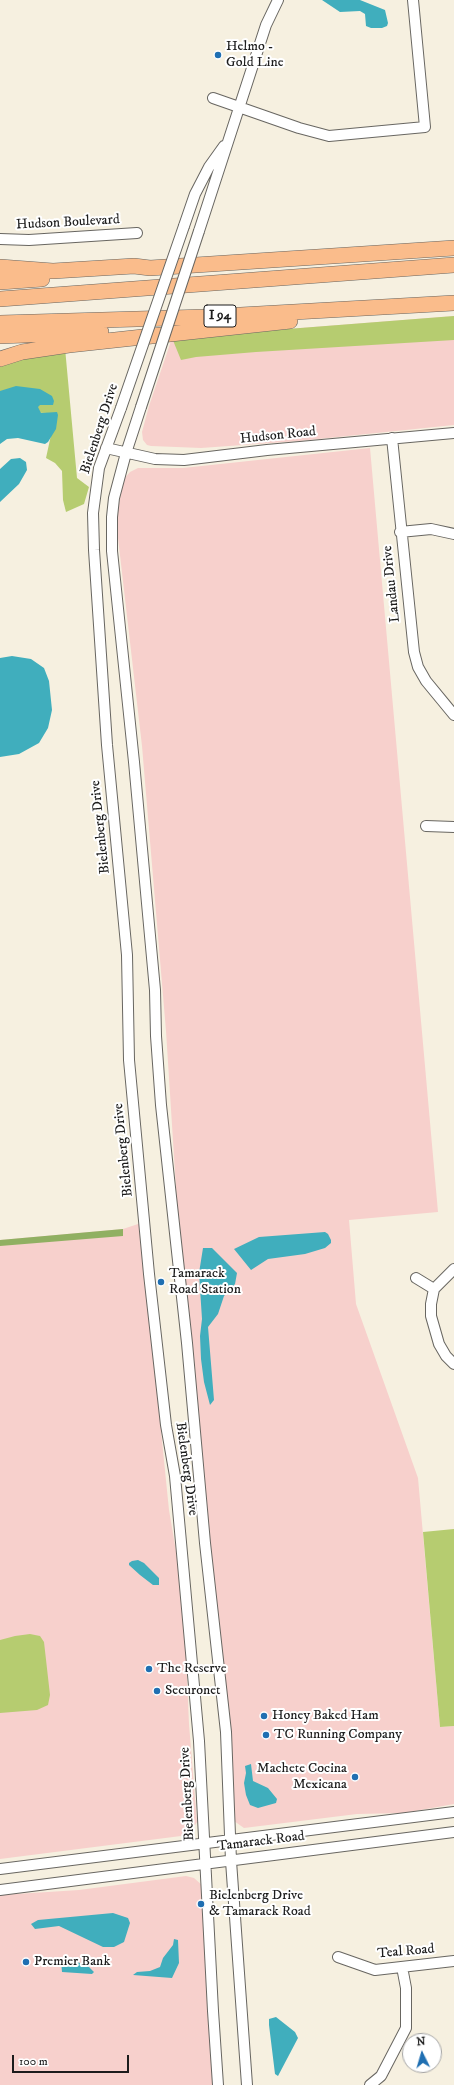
<!DOCTYPE html>
<html>
<head>
<meta charset="utf-8">
<style>
	body { margin:0 }
	#map { position:relative; width:454px; height:2085px; overflow:hidden; background:#f6f0e0; font-family:"IM FELL DW Pica",serif }
	canvas { display:block }
	.north { position:absolute; left:402px; top:2033px; width:40px; height:40px; box-sizing:border-box; background:#fff; border:1px solid #a4a4a4; border-radius:50%; rotate:355deg; font-size:11px; font-weight:700; line-height:16px; text-align:center; color:#1c1c1c }
	.north::after { content:''; display:block; margin:auto; width:14px; height:18px; background:#1f6fb2; clip-path:polygon(50% 0,100% 100%,50% 72%,0 100%) }
	.scale { position:absolute; left:12px; top:2055px; width:117px; height:18px; box-sizing:border-box; border:2px solid #1c1c1c; border-top:0; padding-left:5px; font-size:12px; line-height:14px; white-space:nowrap; color:#1c1c1c; -webkit-text-stroke:3px #fff; paint-order:stroke }
</style>
</head>
<body>
<div id="map">
<canvas width="454" height="2085"></canvas>
<div class="north">N</div>
<div class="scale">100 m</div>
</div>
<script>
const context = document.querySelector('canvas').getContext('2d');
context.lineJoin = 'round';
function fillPath(path, color) {
  context.fillStyle = color;
  context.fill(path, 'evenodd');
}
function poly(rows) {
  const path = new Path2D();
  for (const r of rows) {
    path.moveTo(r[0], r[1]);
    for (let i = 2; i < r.length; i += 2) path.lineTo(r[i], r[i + 1]);
  }
  return path;
}
function strokePath(path, color, width, dash) {
  context.strokeStyle = color;
  context.lineWidth = width;
  context.lineCap = dash ? 'butt' : 'round';
  context.setLineDash(dash || []);
  context.stroke(path);
}
function write(font, color, halo, rows, align = 'center') {
  context.font = font + ' "IM FELL DW Pica",serif';
  context.lineWidth = 4;
  context.setLineDash([]);
  context.textBaseline = 'middle';
  context.strokeStyle = halo;
  context.fillStyle = color;
  for (const [text, x, y, turn = 0] of rows) {
    context.save();
    context.translate(x, y);
    context.rotate((+turn || 0) * Math.PI / 180);
    context.textAlign = isNaN(turn) ? turn : align;
    if (halo) context.strokeText(text, 0, 0);
    context.fillText(text, 0, 0);
    context.restore();
  }
}
const built = poly([
	[454,316,454,425,299,441,201,448,151,446,147,445,143,440,142,432,149,406,172,338],
	[370,448,438,1212,349,1220,356,1304,418,1478,440,1727,454,1726,454,1804,404,1813,357,1814,244,1828,234,1821,226,1790,220,1723,212,1557,178,1261,178,1219,166,1031,142,746,118,538,118,509,123,480,130,472,138,468,183,468],
	[141,1223,160,1368,161,1431,169,1510,178,1563,186,1656,189,1724,197,1822,191,1831,181,1836,0,1859,0,1240,123,1229],
	[186,1876,194,1878,203,1886,214,2085,0,2085,0,1895,79,1890]
]);
const green = poly([
	[454,316,454,340,256,352,196,357,181,360,172,338],
	[65,348,77,478,89,487,84,504,66,512,63,500,62,471,55,463,46,458,51,435,47,413,0,412,0,362],
	[454,1529,454,1726,440,1727,423,1532],
	[30,1634,40,1636,44,1642,50,1695,48,1705,37,1710,0,1713,0,1640,15,1636]
]);
const forest = poly([
	[123,1229,123,1236,0,1246,0,1240]
]);
const water = poly([
	[322,0,360,0,385,10,388,23,387,26,382,28,371,28,366,26,365,14,360,11,340,12],
	[16,386,40,389,52,396,54,401,53,405,40,405,38,407,41,413,57,412,58,415,56,429,48,442,45,444,18,438,7,439,0,444,0,391],
	[20,458,26,462,27,470,19,484,0,502,0,469,11,459],
	[12,656,31,659,44,668,49,681,52,710,48,728,39,743,19,754,0,757,0,658],
	[325,1232,328,1234,331,1240,331,1243,325,1248,305,1254,268,1259,251,1270,234,1249,259,1237],
	[212,1248,237,1273,235,1284,224,1296,218,1314,208,1327,214,1400,210,1405,204,1382,201,1359,200,1336,202,1319,199,1273,203,1248],
	[132,1561,138,1560,144,1563,159,1578,159,1585,153,1585,140,1575,129,1565,129,1563],
	[251,1764,253,1781,268,1788,277,1799,276,1803,258,1808,250,1805,246,1795,244,1783,246,1773,245,1766],
	[113,1913,128,1918,130,1923,124,1942,114,1947,103,1947,59,1926,35,1929,31,1924,38,1920],
	[174,1939,178,1940,179,1963,172,1978,133,1975,137,1972,150,1971,160,1967,163,1958,173,1945],
	[64,1956,89,1967,94,1972,92,1974,62,1972,61,1960],
	[276,2017,295,2032,298,2038,278,2076,275,2074,269,2025,269,2019]
]);
const minor = poly([
	[213,98,299,128,329,136,425,127,413,0],
	[184,226,195,194,209,167,224,146],
	[199,231,266,25,278,0],
	[0,239,29,240,137,233],
	[141,407,126,453,114,498,112,517,112,551,134,762,155,990,156,1036,161,1105,187,1343,205,1543,226,1732,231,1861,247,2085],
	[121,408,99,468,93,513,94,550,107,745,127,955,129,1060,149,1274,166,1425,175,1476,199,1741,213,2011,218,2085],
	[392,438,414,652,418,667,426,681,454,715],
	[106,448,155,459,184,460,267,450,454,433],
	[400,532,431,529,454,534],
	[426,826,454,827],
	[454,1269,434,1289,431,1304,431,1316,439,1344,446,1356,454,1364],
	[416,1278,434,1289],
	[0,1869,454,1812],
	[0,1890,454,1832],
	[338,1957,375,1970,454,1961],
	[370,2085,381,2076,406,2028,406,1988,402,1967]
]);
const highway = poly([
	[0,267,53,271,134,266,150,268,454,248],
	[0,282,42,279],
	[0,299,454,265],
	[0,323,205,317,454,303],
	[0,336,101,332],
	[0,359,22,352,69,345,290,321]
]);
const minorBridge = poly([
	[141,407,199,231],
	[121,408,184,226]
]);
const markers = [
	[218,55,4,"#1f6fb2"],
	[161,1282,4,"#1f6fb2"],
	[149,1669,4,"#1f6fb2"],
	[157,1691,4,"#1f6fb2"],
	[264,1716,4,"#1f6fb2"],
	[266,1735,4,"#1f6fb2"],
	[355,1777,4,"#1f6fb2"],
	[201,1904,4,"#1f6fb2"],
	[26,1962,4,"#1f6fb2"]
];
const shields = [
	[220,316,32]
];
const shieldNames = [
	["I 94",220,316]
];
const poiNames = [
	["Helmo -",226,47],
	["Gold Line",226,63],
	["Tamarack",169,1274],
	["Road Station",169,1290],
	["The Reserve",157,1669],
	["Securonet",165,1691],
	["Honey Baked Ham",272,1716],
	["TC Running Company",274,1735],
	["Machete Cocina",347,1769,"right"],
	["Mexicana",347,1785,"right"],
	["Bielenberg Drive",209,1896],
	["& Tamarack Road",209,1912],
	["Premier Bank",34,1962]
];
const streetNames = [
	["Hudson Boulevard",68,223,-3],
	["Bielenberg Drive",100,429,-72],
	["Hudson Road",278,436,-6],
	["Landau Drive",392,584,-96],
	["Bielenberg Drive",101,827,-96],
	["Bielenberg Drive",124,1150,-96],
	["Bielenberg Drive",186,1469,82],
	["Bielenberg Drive",188,1794,-93],
	["Tamarack Road",261,1842,-7],
	["Teal Road",406,1952,-5]
];
fillPath(built, '#f7d0cc');
fillPath(green, '#b6cc70');
fillPath(forest, '#90b062');
fillPath(water, '#40aebd');
strokePath(minor, '#686661', 12);
strokePath(highway, '#686661', 16);
strokePath(minor, '#fff', 10);
strokePath(highway, '#fabc8b', 15);
strokePath(minorBridge, '#686661', 12, []);
strokePath(minorBridge, '#fff', 10);
for (const [x, y, r, color] of markers) {
  const dot = new Path2D();
  dot.arc(x, y, r, 0, 2 * Math.PI);
  context.fillStyle = color;
  context.fill(dot);
  strokePath(dot, '#fff', 1.5);
}
for (const [x, y, w] of shields) {
  const box = new Path2D();
  box.roundRect(x - w / 2, y - 11, w, 22, 3);
  context.fillStyle = '#fff';
  context.fill(box);
  strokePath(box, '#1c1c1c', 1);
}
write('bold 13px', '#1c1c1c', null, shieldNames);
write('14px', '#1c1c1c', '#fff', poiNames, 'left');
write('14px', '#1c1c1c', '#fff', streetNames);
</script>
</body>
</html>
